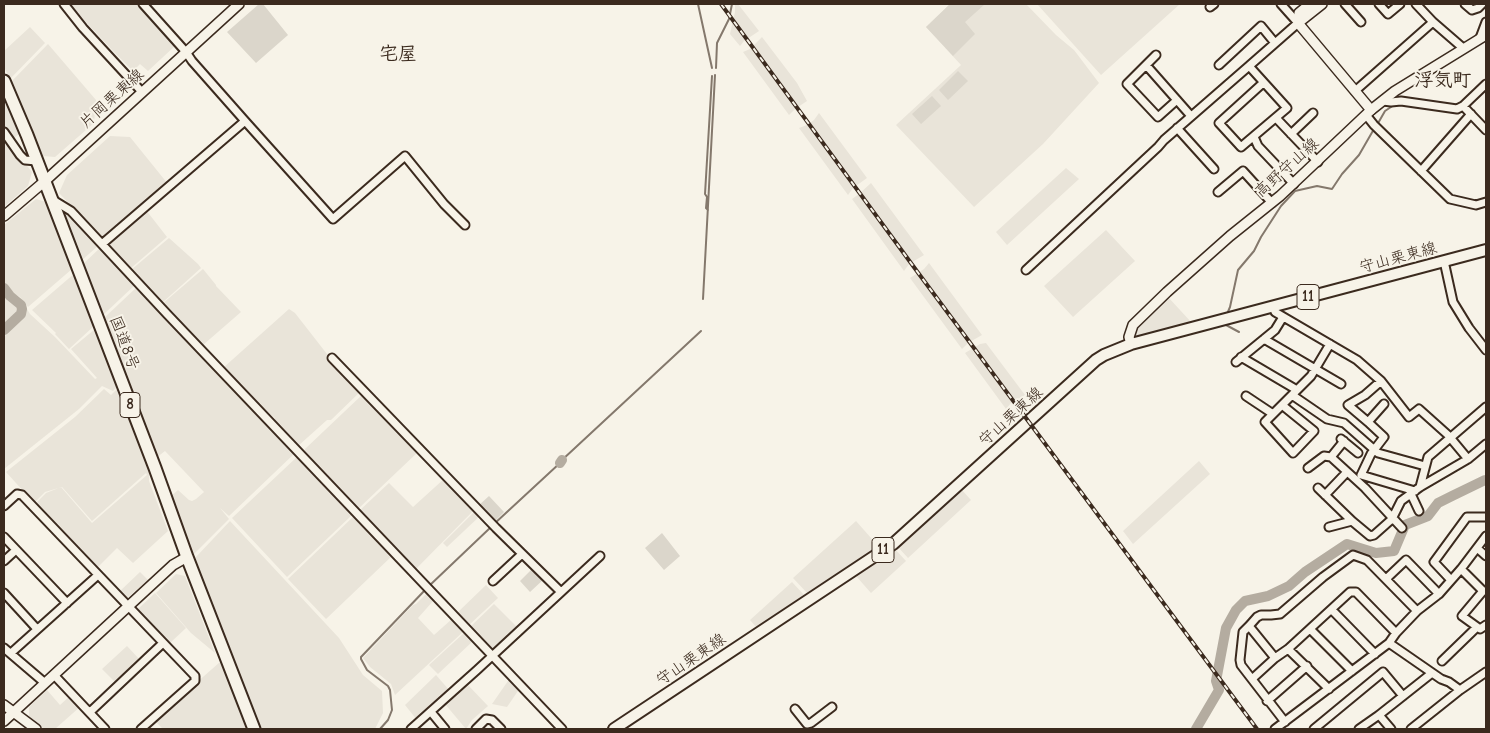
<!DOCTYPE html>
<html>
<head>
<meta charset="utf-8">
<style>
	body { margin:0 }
	#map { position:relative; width:1490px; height:733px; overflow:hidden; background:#f7f3e8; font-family:"Comic Neue",sans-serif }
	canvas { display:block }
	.frame { position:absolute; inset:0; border:5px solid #3b2a1e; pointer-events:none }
</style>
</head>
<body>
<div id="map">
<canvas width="1490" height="733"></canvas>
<div class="frame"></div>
</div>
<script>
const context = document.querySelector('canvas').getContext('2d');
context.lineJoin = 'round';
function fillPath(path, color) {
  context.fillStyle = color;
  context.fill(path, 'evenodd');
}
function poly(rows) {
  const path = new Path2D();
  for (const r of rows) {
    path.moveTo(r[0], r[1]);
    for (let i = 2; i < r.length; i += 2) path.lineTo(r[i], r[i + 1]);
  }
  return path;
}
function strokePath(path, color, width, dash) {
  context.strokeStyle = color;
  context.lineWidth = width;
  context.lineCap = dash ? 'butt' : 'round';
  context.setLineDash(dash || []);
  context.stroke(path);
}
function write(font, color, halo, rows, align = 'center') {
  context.font = font + ' "Comic Neue","Klee One",sans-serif';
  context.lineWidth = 4;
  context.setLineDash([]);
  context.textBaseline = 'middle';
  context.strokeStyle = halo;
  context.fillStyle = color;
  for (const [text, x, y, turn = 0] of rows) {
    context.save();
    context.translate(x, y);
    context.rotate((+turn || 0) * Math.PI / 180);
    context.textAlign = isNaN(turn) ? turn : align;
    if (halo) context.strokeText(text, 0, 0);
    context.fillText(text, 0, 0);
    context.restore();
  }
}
const built = poly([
	[69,4,139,4,146,12,148,17,151,18,176,45,148,71,140,64,133,71,113,51],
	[735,4,738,4,759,31,744,41,740,46,730,34,735,12],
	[950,4,1026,4,1056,35,1074,50,1099,83,1043,144,974,207,896,125,961,65,926,27],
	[1037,4,1180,4,1101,75],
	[30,27,45,43,10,79,4,67,4,51],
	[762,37,797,83,807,101,795,109,789,115,743,52,750,49],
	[48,44,96,100,94,123,55,157,43,156,11,82],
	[4,94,20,133,12,140,4,127],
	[819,113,867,178,853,188,848,195,799,128,807,125,814,120],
	[110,136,130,137,168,184,103,239,59,193,67,175],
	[4,137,32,172,28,186,4,207],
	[1066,168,1079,179,1007,245,996,232],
	[871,183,924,255,909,264,904,271,852,199,859,194],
	[36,199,46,202,72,269,28,307,20,297,10,292,4,282,4,225],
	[66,210,99,245,81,261,61,212],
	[146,210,167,237,130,269,107,244],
	[1106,230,1135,261,1073,317,1044,286],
	[169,238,198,264,201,268,162,303,131,270],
	[101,247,136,284,102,316,82,265],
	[929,263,982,335,968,343,962,349,910,278,924,269],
	[203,269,216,285,216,286,241,312,203,345,162,304],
	[75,273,94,326,69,349,55,334,56,333,32,310],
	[138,286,295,453,229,516,220,508,229,519,193,555,170,497,178,490,189,500,192,501,196,499,204,492,165,451,156,458,104,318],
	[4,294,18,308,16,314,4,326],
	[1168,297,1192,323,1137,337,1134,337,1133,335,1136,328],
	[25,309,27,309,30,314,55,337,95,379,97,378,71,349,95,329,117,387,113,391,102,386,79,409,4,469,4,337,24,314],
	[289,309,295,313,334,363,361,391,331,420,327,420,298,446,275,420,275,418,256,402,223,368],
	[986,343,1025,395,1011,403,1006,409,965,353,980,344],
	[118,388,149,470,149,481,168,531,133,563,117,548,96,569,35,504,46,493,61,487,92,523,147,475,146,473,92,521,62,487,45,492,34,503,6,472,75,417,104,389,111,395],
	[363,394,419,451,358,509,305,453,305,449],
	[298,456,352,515,287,577,232,518],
	[1199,461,1210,474,1133,544,1123,531],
	[445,478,475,509,415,570,359,511,389,483,413,507],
	[961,489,971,500,908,558,897,546],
	[476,510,481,515,447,547,443,543],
	[354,516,392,556,326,619,288,579],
	[230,521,339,638,363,675,382,691,383,713,375,729,260,729,195,558],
	[856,521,879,547,808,594,793,578],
	[894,548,906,561,871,593,856,576],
	[140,572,148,580,127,598,124,598,119,592],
	[176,574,185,576,215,653,191,633,156,593],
	[792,582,805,596,757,628,750,620],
	[486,585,498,598,469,625,457,613],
	[155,593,186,628,169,644,137,610],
	[427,593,434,600,418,618,434,635,452,619,464,631,395,695,391,684,370,667,363,658,413,605,416,604],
	[494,604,518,628,494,651,470,627],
	[465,632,473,641,438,674,429,665],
	[127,646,141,661,116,683,102,669],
	[220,662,226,672,247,729,163,729,154,720],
	[436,675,450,691,417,720,405,705],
	[510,678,520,688,507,707,492,704],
	[467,684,488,706,472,720,466,729,445,704],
	[47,690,60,705,71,695,81,706,55,729,44,729,29,717,29,707]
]);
const green = poly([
	[259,4,263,4,288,35,256,63,227,32],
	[950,4,985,4,965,22,975,34,953,56,926,27],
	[958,71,968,81,948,100,939,90],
	[932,96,941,106,921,124,912,114],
	[489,496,504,512,494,522,478,506],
	[662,533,680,556,664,570,645,548],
	[533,568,544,579,530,592,520,581]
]);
const stream = poly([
	[698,4,712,68],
	[716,68,717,43,729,19,732,4],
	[1377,125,1385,111,1394,105],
	[708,210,706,208,707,197,705,194,712,76],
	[703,299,715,75],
	[1227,314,1230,307,1238,270,1254,251,1261,237,1281,206,1295,191,1317,186,1332,189,1342,174,1359,155,1374,129],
	[1226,325,1239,332],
	[562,460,701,331],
	[494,524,560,463],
	[429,586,491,527],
	[380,729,388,720,392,710,390,690,388,686,367,670,361,659,361,657,426,589]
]);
const river = poly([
	[4,288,10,296,21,305,22,309,21,314,4,330],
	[560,463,562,460],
	[1196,729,1219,690,1216,681,1226,628,1236,610,1245,601,1268,596,1289,586,1305,572,1347,544,1376,553,1394,551,1405,525,1428,516,1438,503,1452,496,1485,480,1486,481]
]);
const minor = poly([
	[64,4,83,28,142,92],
	[143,4,186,52,192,61,245,121,333,219,405,156,444,204,465,225],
	[1345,4,1361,22],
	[1379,4,1388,14,1400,4],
	[1416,4,1433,22,1463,48],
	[1465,4,1472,10,1478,8,1482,4],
	[1210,7,1214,4],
	[1480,38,1486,22],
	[1156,55,1127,84,1158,117,1177,100],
	[1146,65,1191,116],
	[1219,65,1261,26,1275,43],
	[1263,83,1219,123,1241,147,1287,108,1249,66,1298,23,1281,4],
	[1355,91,1433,22],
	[1383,101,1391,102,1401,101,1457,109,1463,106,1486,84],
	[1463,106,1486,130],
	[1366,115,1374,125,1450,199,1476,205,1486,202],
	[1276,118,1318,162],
	[1177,128,1214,169],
	[4,132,20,155,25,160,37,161],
	[1291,134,1313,113],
	[1254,137,1258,146,1294,184],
	[1421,171,1471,114],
	[1218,192,1243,171,1272,203],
	[53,200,71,211,167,314,562,729],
	[102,244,245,121],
	[1444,261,1453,302,1469,328,1486,350],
	[1026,270,1158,147,1164,140,1249,66],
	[1273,306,1275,312,1357,360,1381,381,1409,417,1419,409,1448,435,1468,459],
	[1264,339,1341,384],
	[1241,357,1297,390],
	[332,358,496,528,560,591],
	[1236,362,1275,330,1283,317],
	[1381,381,1365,395,1348,405,1368,422,1384,404],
	[1292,395,1327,419,1344,423,1378,453,1425,466],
	[1246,396,1273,414],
	[1282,405,1314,431,1293,453,1265,422,1311,376,1330,344],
	[1368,422,1384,437,1371,454,1361,475,1415,491],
	[1341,439,1358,453],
	[1331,457,1344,441],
	[1308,468,1324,456,1331,457,1365,488,1402,528],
	[1420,487,1428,457,1486,407],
	[1318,488,1352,521],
	[1411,494,1419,511],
	[1325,495,1347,472],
	[4,506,17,494,22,495,195,676,195,681,141,729],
	[1329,527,1352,521,1370,536,1374,535,1392,519,1401,501,1420,487,1468,459,1486,444],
	[4,537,67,603],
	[1477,548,1486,556],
	[4,561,16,550],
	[1461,569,1483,591,1486,591],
	[1386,579,1406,560,1439,594],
	[1451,580,1434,562,1467,517,1486,517],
	[493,581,522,554],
	[1483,591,1462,616,1480,629,1486,625],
	[4,593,37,629],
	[1332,610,1375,654],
	[1249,626,1257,617,1261,615,1271,615,1280,614,1323,577,1353,555,1367,560,1417,611],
	[1310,629,1352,671],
	[1389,643,1441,679,1449,682,1460,690],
	[4,648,45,683],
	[1288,649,1329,689],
	[11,653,98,575],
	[1275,658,1249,626,1243,632,1240,660,1241,665,1285,722],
	[1442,661,1477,627],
	[54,675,105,729],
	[1252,679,1275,658,1288,649,1350,592,1356,592,1396,633],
	[1267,701,1307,666],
	[795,709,807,724,811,723,832,707],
	[90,712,163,643],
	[431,712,445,729],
	[1379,715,1391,729],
	[411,729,477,670,600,556],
	[476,729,486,719,492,720,501,729],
	[1275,729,1389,643,1396,633,1417,611,1439,594,1461,569,1486,536],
	[1314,729,1383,672,1403,696],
	[1359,729,1379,715,1432,673],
	[1411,729,1460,690,1486,672]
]);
const tertiary = poly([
	[1298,23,1371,110],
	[1298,23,1322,4],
	[1298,23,1299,13,1310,4],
	[4,721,173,565,187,557]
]);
const secondary = poly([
	[4,216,45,181,239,4],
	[1131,344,1129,337,1133,325,1167,292,1230,236,1280,196,1371,110,1395,91,1486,35],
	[4,705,36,729]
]);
const primary = poly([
	[614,729,893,544,1096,360,1104,355,1131,344,1486,250]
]);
const trunk = poly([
	[4,81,27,135,155,468,187,557,254,729]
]);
const rail = poly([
	[721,4,919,274,1257,729]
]);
const shields = [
	[1308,297,22],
	[130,405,20],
	[883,550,22]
];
const shieldNames = [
	["11",1308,297],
	["8",130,405],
	["11",883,550]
];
const streetNames = [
	["片岡栗東線",112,99,-42],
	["高野守山線",1287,168,-42],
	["守山栗東線",1398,258,-15],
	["国道8号",124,343,69],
	["守山栗東線",1011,417,-42],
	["守山栗東線",691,660,-34]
];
const quarterNames = [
	["宅屋",398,55],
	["浮気町",1443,81]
];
fillPath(built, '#e9e4d9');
fillPath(green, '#dbd6cb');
strokePath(stream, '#84786c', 2);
strokePath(river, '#b4aca0', 10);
strokePath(minor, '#3b2a1e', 11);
strokePath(tertiary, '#3b2a1e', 12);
strokePath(secondary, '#3b2a1e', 12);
strokePath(primary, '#3b2a1e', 14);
strokePath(trunk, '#3b2a1e', 15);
strokePath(minor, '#f7f3e8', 7);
strokePath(tertiary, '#f7f3e8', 9);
strokePath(secondary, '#f7f3e8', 9);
strokePath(primary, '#f7f3e8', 10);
strokePath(trunk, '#f7f3e8', 11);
strokePath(rail, '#3b2a1e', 4);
strokePath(rail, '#f7f3e8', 2, [5.5]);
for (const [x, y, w] of shields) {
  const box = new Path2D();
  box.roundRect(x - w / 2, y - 12.5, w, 25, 4);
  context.fillStyle = '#f7f3e8';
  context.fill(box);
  strokePath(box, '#3b2a1e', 1);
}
write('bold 15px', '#3b2a1e', null, shieldNames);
write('16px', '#3b2a1e', '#f7f3e8', streetNames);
write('bold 19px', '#3b2a1e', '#f7f3e8', quarterNames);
</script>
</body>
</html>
